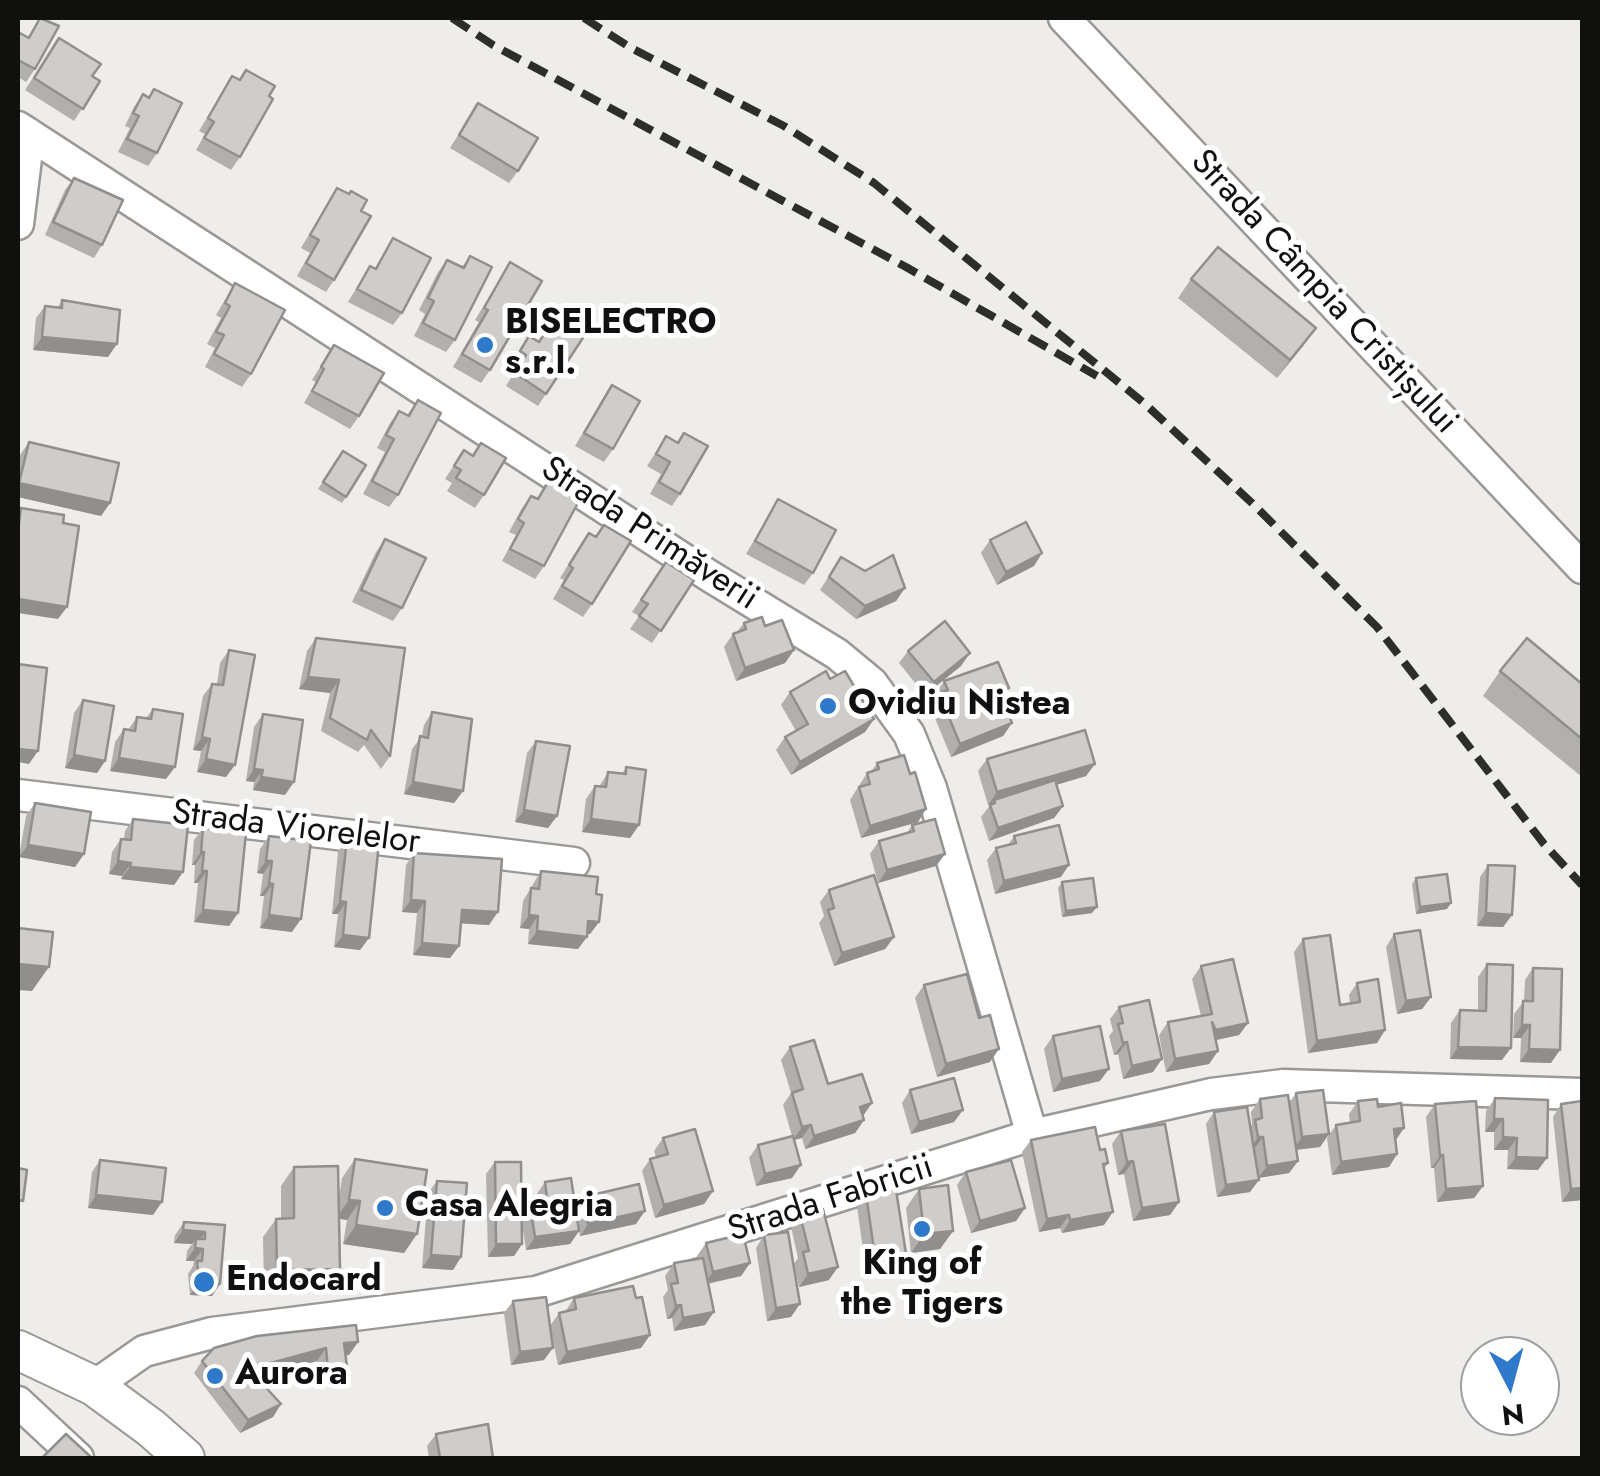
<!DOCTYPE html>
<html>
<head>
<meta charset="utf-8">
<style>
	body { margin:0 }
	#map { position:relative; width:1600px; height:1476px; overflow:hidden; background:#efedea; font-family:Jost,sans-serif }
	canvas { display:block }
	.frame { position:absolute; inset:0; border:20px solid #10100f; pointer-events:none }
	.north { position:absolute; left:1460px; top:1336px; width:100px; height:100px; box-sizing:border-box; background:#fff; border:2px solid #9f9f9f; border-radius:50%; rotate:174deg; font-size:28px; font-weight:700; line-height:40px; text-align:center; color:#10100f }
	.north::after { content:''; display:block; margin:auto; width:35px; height:45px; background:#2e79c9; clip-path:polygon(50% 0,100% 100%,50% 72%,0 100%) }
</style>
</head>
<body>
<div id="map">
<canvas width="1600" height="1476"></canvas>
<div class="frame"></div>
<div class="north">N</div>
</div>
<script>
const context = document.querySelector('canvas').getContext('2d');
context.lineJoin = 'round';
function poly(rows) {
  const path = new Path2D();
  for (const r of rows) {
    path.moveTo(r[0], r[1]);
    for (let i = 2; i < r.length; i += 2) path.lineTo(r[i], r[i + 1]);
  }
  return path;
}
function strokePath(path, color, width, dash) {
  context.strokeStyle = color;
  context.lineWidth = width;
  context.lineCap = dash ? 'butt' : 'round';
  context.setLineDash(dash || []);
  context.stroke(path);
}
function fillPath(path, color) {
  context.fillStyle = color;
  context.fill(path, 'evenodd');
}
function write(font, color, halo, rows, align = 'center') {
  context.font = font + ' Jost,sans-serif';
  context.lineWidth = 10;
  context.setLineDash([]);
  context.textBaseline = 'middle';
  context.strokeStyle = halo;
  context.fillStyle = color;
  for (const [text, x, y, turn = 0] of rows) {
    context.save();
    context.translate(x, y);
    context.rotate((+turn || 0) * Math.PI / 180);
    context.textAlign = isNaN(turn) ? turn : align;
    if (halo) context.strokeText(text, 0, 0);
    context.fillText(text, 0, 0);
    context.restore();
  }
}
const minor = poly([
	[1064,18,1582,568],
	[18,127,708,575,837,654,872,683,909,734,931,788,1032,1135],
	[18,224,29,134],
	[18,795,574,863],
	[94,1386,144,1351,212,1333,536,1292,1032,1135,1211,1094,1283,1085,1582,1094],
	[18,1402,78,1458]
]);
const major = poly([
	[18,1350,94,1386,151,1428,185,1458]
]);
const rail = poly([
	[452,18,493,45,906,267,1097,376],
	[584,18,631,48,784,126,874,183,1144,403,1253,504,1377,627,1544,844,1582,885]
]);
const wall = poly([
	[40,18,35,69,26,82,18,77,18,32,27,38],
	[59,38,92,76,100,81,74,121,25,90],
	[232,76,269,96,240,157,231,170,196,150,205,134,199,131],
	[154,89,157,153,148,166,118,152,130,128,125,126,134,107,143,94,148,97],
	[478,103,518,171,509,183,450,148],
	[74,178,102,245,94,258,45,235,65,190],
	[337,188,361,211,334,280,326,292,297,276,310,253,301,248],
	[393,238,402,313,393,325,348,302,370,266,375,268],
	[470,256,455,340,446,352,414,336,425,314,419,310,438,272,447,260,462,267],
	[510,262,490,370,481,383,453,367,479,322,475,320],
	[1191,279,1316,328,1277,378,1178,298],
	[235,283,251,374,242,387,205,367,215,348,207,344,221,318,216,315],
	[62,300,108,357,33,350,36,318,45,306,58,307],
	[569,314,594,321,538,406,506,386,517,368,511,364,529,336,538,342],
	[334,345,359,416,350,429,304,403,316,382,312,380],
	[612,385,613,449,604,462,575,446],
	[418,400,398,495,389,507,363,494,385,452,377,448,390,423,399,411,407,415],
	[684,433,680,494,672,506,650,494,661,474,647,466,666,436,677,443],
	[29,442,110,503,101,516,18,497,18,466,20,455],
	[481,443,484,495,475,508,447,491,452,483,445,479,464,450,472,455],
	[343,451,366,465,342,503,318,489],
	[548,482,544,566,535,579,502,561,516,535,509,532,522,508,531,496,537,499],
	[778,499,813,573,804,585,746,554],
	[604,525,592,604,583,617,553,599,564,580,560,578,580,546,589,533,595,537],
	[385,539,402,608,393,621,352,602,376,552],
	[990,540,1042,553,1034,566,997,585,981,553],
	[841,557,865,571,905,588,896,601,856,619,820,590],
	[666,562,694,580,652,643,630,629,639,616,632,612],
	[744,623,765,626,794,650,785,663,736,681,724,647,733,634,737,632],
	[316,638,390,756,381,769,364,745,358,752,321,731,330,693,299,689,307,651],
	[229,650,226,777,197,772,201,751,193,750,203,696,212,684,217,684,220,663],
	[908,651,961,666,925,695,899,663],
	[1500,671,1582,684,1582,777,1483,696],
	[830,679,874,719,865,732,791,775,776,750,785,737,796,731,781,705,790,692],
	[944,681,1009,688,1002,699,1012,723,1003,736,951,757,930,706,937,696,936,694],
	[83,700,105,761,97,773,65,768,74,713],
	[153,709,166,779,110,771,115,742,124,729,128,730,137,717,146,718],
	[432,712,463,791,454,803,404,794,412,749,422,736,424,725],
	[263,714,285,795,253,790,254,782,246,781,254,727],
	[536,741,557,816,548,828,515,822,527,753],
	[987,759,1086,776,1056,785,1063,806,1054,818,989,841,981,817,991,804,988,805,978,771],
	[877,763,918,822,861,838,850,800,867,773,871,772],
	[626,767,639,825,630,838,582,832,586,799,595,786,599,787,608,772,622,774],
	[35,803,84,854,75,867,19,857,26,816],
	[133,819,183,872,174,885,121,879,122,876,109,874,112,852,121,839,124,839,125,831],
	[912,825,945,854,936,866,878,883,870,854,879,841,907,833],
	[203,828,238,913,229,926,194,922,198,883,194,883,195,865,192,865,194,840],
	[269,836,292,932,260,928,264,896,260,896,263,874,257,873,260,849],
	[1014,836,1061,877,995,894,987,860,996,848,1008,845],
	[347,839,369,938,360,950,334,947,338,914,332,914,338,852],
	[414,853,489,925,461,923,459,946,450,958,413,955,417,913,402,912,406,865],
	[1488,865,1512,915,1503,927,1477,926,1480,877],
	[541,871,596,894,599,922,590,934,587,934,578,949,528,944,529,929,520,928,523,901],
	[1416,878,1447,909,1416,914,1412,884],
	[1062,882,1092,913,1062,917,1058,888],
	[829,890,894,937,885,949,834,966,819,923,824,916,820,902],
	[1394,934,1431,997,1422,1009,1397,1014,1386,947],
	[1303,939,1340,1005,1350,1003,1349,995,1357,983,1385,1030,1377,1043,1308,1053,1294,952],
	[1487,964,1502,1060,1450,1059,1451,1023,1460,1010,1478,1011,1478,977],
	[1201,966,1248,1023,1239,1035,1216,1040,1218,1051,1209,1064,1166,1072,1159,1035,1168,1022,1201,1016,1192,979],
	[1533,968,1551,1063,1520,1062,1521,1038,1513,1038,1514,1014,1524,1001,1525,980],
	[924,985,990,1062,937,1077,915,998],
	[1119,1007,1153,1072,1123,1079,1118,1054,1114,1055,1109,1036,1113,1031,1110,1019],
	[1053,1036,1100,1081,1053,1092,1044,1049],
	[790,1047,863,1116,864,1120,855,1133,805,1149,802,1138,794,1140,792,1178,756,1186,749,1158,758,1145,792,1136,783,1105,791,1093,781,1060],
	[910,1090,954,1122,911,1134,902,1103],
	[1296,1093,1329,1134,1320,1147,1296,1150,1298,1161,1289,1173,1258,1178,1250,1192,1217,1197,1206,1124,1214,1112,1250,1127,1252,1124,1251,1112,1260,1099,1289,1103],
	[1495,1098,1538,1170,1507,1169,1508,1150,1494,1150,1494,1132,1485,1132,1486,1111],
	[1358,1101,1378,1107,1395,1140,1397,1154,1389,1167,1332,1175,1327,1138,1336,1125,1350,1123,1349,1114],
	[1435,1104,1483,1186,1474,1198,1437,1202,1434,1168,1431,1168,1426,1117],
	[1561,1104,1582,1200,1562,1202,1553,1117],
	[1121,1131,1179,1202,1170,1215,1133,1221,1124,1174,1118,1175,1112,1144],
	[663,1138,713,1191,704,1204,655,1218,642,1171,650,1159,656,1157,654,1151],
	[1031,1140,1100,1150,1108,1163,1104,1169,1104,1225,1062,1233,1060,1228,1039,1232,1022,1152],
	[355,1159,417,1234,404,1253,343,1244,347,1220,339,1219,327,1288,264,1288,263,1237,276,1219,281,1218,281,1186,294,1167,339,1198,342,1178],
	[100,1160,153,1215,88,1208,92,1172],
	[495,1162,522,1223,525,1219,525,1213,533,1200,536,1200,536,1195,545,1182,575,1207,583,1197,636,1224,580,1236,579,1231,570,1244,526,1250,522,1223,522,1244,514,1256,488,1257,486,1174],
	[966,1172,1025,1208,1016,1221,971,1233,957,1185],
	[437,1181,461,1257,453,1270,422,1268,428,1193],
	[919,1189,953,1231,940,1249,911,1253,906,1208],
	[866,1194,907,1260,898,1273,867,1277,857,1207],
	[800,1215,829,1280,799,1287,794,1264,798,1258,791,1227],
	[184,1222,225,1225,220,1284,212,1296,190,1295,188,1274,193,1266,194,1261,186,1261,187,1251,192,1244,174,1243,175,1235],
	[764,1235,791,1317,767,1321,756,1248],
	[706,1243,750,1263,741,1276,708,1284,705,1325,674,1331,672,1318,667,1319,663,1297,668,1290,665,1276,674,1263,698,1259,697,1256],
	[574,1298,636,1298,650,1335,641,1348,558,1365,550,1326,544,1360,511,1365,504,1313,513,1301,550,1326,559,1313,565,1312],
	[358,1342,349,1355,346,1355,347,1367,338,1379,319,1382,317,1361,256,1377,281,1404,273,1417,240,1433,194,1373,202,1361],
	[436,1434,493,1458,429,1458,427,1446]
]);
const shadedWall = poly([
	[1316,328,1303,346,1277,378,1290,360],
	[42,337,117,344,108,357,33,350],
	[19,483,110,503,101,516,18,497,18,486],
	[1042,553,1034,566,997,585,1006,572],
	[905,588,896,601,856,619,865,606],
	[18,599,67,607,58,619,18,613],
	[794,650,785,663,736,681,745,668],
	[970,653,961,666,925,695,934,682],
	[308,677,339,680,330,693,299,689],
	[874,719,865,732,791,775,800,762],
	[1012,723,1003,736,951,757,960,744],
	[202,737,210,739,201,751,193,750],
	[18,749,38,751,29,764,18,762],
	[74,755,105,761,97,773,65,768],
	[119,758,175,767,166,779,110,771],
	[206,759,235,765,226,777,197,772],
	[1095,764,1086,776,995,803,994,800,991,804,988,805,997,792],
	[254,769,263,770,254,782,246,781],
	[261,777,294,782,285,795,253,790],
	[413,782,463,791,454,803,404,794],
	[1063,806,1054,818,989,841,998,828],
	[926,809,918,822,861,838,870,826],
	[524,810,557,816,548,828,515,822],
	[591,819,639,825,630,838,582,832],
	[28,845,84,854,75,867,19,857],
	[201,852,204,852,195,865,192,865],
	[945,854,936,866,878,883,887,870],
	[118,861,131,863,122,876,109,874],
	[266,861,272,861,263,874,257,873],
	[1069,865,1061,877,995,894,1004,881],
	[130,867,183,872,174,885,121,879],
	[202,871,207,871,198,883,194,883],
	[269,883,273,884,264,896,260,896],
	[411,900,425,901,417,913,402,912],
	[340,901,346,902,338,914,332,914],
	[1451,903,1447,909,1416,914,1420,907],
	[1097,907,1092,913,1062,917,1066,911],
	[203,910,238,913,229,926,194,922],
	[462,910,498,912,489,925,453,923],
	[1486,913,1512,915,1503,927,1477,926],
	[269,915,301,919,292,932,260,928],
	[529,915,538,916,529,929,520,928],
	[588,921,599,922,590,934,580,933],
	[537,931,587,937,578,949,528,944],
	[343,935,369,938,360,950,334,947],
	[894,937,885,949,834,966,842,953],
	[422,943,459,946,450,958,413,955],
	[18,964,49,967,32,991,18,990],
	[1431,997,1422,1009,1397,1014,1406,1001],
	[1248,1023,1239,1035,1207,1042,1216,1030],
	[1522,1025,1530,1025,1521,1038,1513,1038],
	[1385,1030,1377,1043,1308,1053,1317,1041],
	[1127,1042,1118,1054,1114,1055,1123,1043],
	[1458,1047,1511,1048,1502,1060,1450,1059],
	[999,1049,990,1062,937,1077,946,1064],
	[1529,1049,1560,1050,1551,1063,1520,1062],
	[1218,1051,1209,1064,1166,1072,1175,1059],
	[1162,1059,1153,1072,1123,1079,1132,1066],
	[1109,1069,1100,1081,1053,1092,1062,1079],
	[872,1103,863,1116,860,1107],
	[963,1110,954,1122,911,1134,919,1122],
	[1494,1119,1503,1119,1494,1132,1485,1132],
	[864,1120,855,1133,805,1149,814,1136],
	[811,1125,802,1138,793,1140,802,1127],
	[1404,1128,1396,1140,1394,1129],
	[1329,1134,1320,1147,1293,1150,1302,1137],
	[1258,1137,1263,1137,1254,1149,1249,1150],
	[1503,1137,1517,1138,1508,1150,1494,1150],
	[1397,1154,1389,1167,1332,1175,1341,1162],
	[1443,1155,1434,1168,1431,1168,1440,1156],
	[1516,1157,1547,1158,1538,1170,1507,1169],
	[1133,1161,1124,1174,1118,1175,1127,1162],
	[1298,1161,1289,1173,1258,1178,1267,1166],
	[801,1165,792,1178,756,1186,765,1174],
	[1259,1180,1250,1192,1217,1197,1226,1185],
	[1483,1186,1474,1198,1437,1202,1446,1189],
	[1582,1188,1582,1200,1562,1202,1571,1189],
	[713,1191,704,1204,655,1218,664,1205],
	[96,1195,162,1202,153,1215,88,1208],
	[349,1200,360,1201,347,1220,336,1218],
	[1179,1202,1170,1215,1133,1221,1142,1208],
	[1025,1208,1016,1221,971,1233,980,1221],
	[645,1211,636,1224,580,1236,588,1224],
	[1113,1212,1104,1225,1062,1233,1070,1220],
	[1069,1215,1060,1228,1039,1232,1047,1219],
	[356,1225,417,1234,404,1253,343,1244],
	[183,1230,205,1232,197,1245,196,1239,192,1244,174,1243],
	[579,1231,570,1244,526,1250,535,1237],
	[953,1231,940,1249,911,1253,924,1234],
	[496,1244,522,1244,514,1256,488,1257],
	[195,1248,203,1249,194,1261,186,1261],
	[431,1255,461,1257,453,1270,422,1268],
	[907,1260,898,1273,867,1277,876,1264],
	[750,1263,741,1276,704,1284,713,1272],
	[838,1267,829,1280,799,1287,808,1274],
	[340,1269,327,1288,264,1288,277,1270],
	[199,1282,220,1284,212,1296,190,1295],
	[800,1304,791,1317,767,1321,776,1308],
	[681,1305,672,1318,667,1319,676,1306],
	[714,1312,705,1325,674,1331,683,1318],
	[650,1335,641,1348,558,1365,567,1352],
	[358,1342,349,1355,335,1356,344,1343],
	[326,1348,317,1361,240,1382,249,1369],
	[553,1348,544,1360,511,1365,520,1352],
	[347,1367,338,1379,319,1382,328,1369],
	[281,1404,273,1417,240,1433,248,1420]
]);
const building = poly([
	[40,18,59,26,35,69,18,60,18,32,29,38,40,18],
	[59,38,101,64,92,76,100,81,83,109,34,78,59,38],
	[246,70,275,86,269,96,273,99,240,157,204,138,214,122,208,118,232,76,240,80,246,70],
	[154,89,182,103,157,153,127,139,139,116,133,113,143,94,149,98,154,89],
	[478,103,538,138,518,171,459,135,478,103],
	[74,178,123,200,102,245,53,222,74,178],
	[337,188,349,194,351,191,367,200,361,211,371,216,334,280,306,263,319,240,310,235,337,188],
	[393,238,431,258,402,313,357,289,370,266,376,269,393,238],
	[1218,247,1316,328,1290,360,1191,279,1218,247],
	[470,256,492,267,455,340,423,323,434,301,428,298,447,260,464,268,470,256],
	[510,262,542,281,490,370,462,354,488,310,484,308,510,262],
	[235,283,285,310,251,374,214,354,224,335,216,332,230,306,225,303,235,283],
	[62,300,120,310,117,344,42,337,45,306,62,308,62,300],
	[573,308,594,321,546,394,515,373,526,355,520,351,529,336,539,342,561,309,569,314,573,308],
	[334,345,384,373,359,416,312,391,324,369,321,367,334,345],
	[612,385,640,401,613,449,584,433,612,385],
	[418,400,441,413,398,495,372,481,394,439,386,435,399,411,409,416,418,400],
	[684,433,708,446,680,494,659,482,670,462,656,454,666,436,678,443,684,433],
	[29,442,119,463,110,503,19,483,29,442],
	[481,443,506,458,484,495,456,478,461,470,454,466,464,450,473,456,481,443],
	[343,451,366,465,346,497,323,482,343,451],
	[548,482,580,499,544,566,510,549,524,523,518,519,531,496,538,499,548,482],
	[778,499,836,530,813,573,755,541,778,499],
	[21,508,64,515,63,523,79,526,67,607,18,599,18,531,21,508],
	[1026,522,1042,553,1006,572,990,540,1026,522],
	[604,525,631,541,592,604,562,586,573,568,569,565,589,533,596,537,604,525],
	[385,539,426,558,402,608,361,590,385,539],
	[893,555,905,588,865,606,829,577,841,557,865,571,893,555],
	[666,562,694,580,661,631,639,616,648,604,641,600,666,562],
	[762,617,765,626,782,620,794,650,745,668,733,634,746,629,744,623,762,617],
	[945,621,970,653,934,682,908,651,945,621],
	[316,638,405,648,390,756,371,730,367,740,330,718,339,680,308,677,316,638],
	[1527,638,1582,684,1582,739,1500,671,1527,638],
	[229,650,255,655,235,765,206,759,210,739,202,737,212,684,223,685,229,650],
	[998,662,1009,688,999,692,1012,723,960,744,939,693,948,690,944,681,998,662],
	[18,664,47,668,38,751,18,749,18,664],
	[826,671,830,679,845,671,874,719,800,762,785,737,808,724,790,692,826,671],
	[83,700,114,706,105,761,74,755,83,700],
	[153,709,183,714,175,767,119,758,124,729,135,731,137,717,151,719,153,709],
	[432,712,472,719,463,791,413,782,420,736,428,738,432,712],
	[263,714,303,720,294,782,261,777,263,770,254,769,263,714],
	[1085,730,1095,764,997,792,987,759,1085,730],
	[536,741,570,746,557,816,524,810,536,741],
	[904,755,910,774,915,772,926,809,870,826,859,787,870,784,867,773,879,769,877,763,904,755],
	[626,767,646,770,639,825,591,819,595,786,606,787,608,772,626,774,626,767],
	[1055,780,1063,806,998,828,990,805,995,803,994,800,1055,780],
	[35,803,91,812,84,854,28,845,35,803],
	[133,819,188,825,183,872,130,867,131,863,118,861,121,839,131,840,133,819],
	[935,819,945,854,887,870,879,841,914,831,912,825,935,819],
	[1059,825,1069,865,1004,881,996,848,1016,843,1014,836,1059,825],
	[203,828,246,832,238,913,203,910,207,871,202,871,204,852,201,852,203,828],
	[269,836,311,841,301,919,269,915,273,884,269,883,272,861,266,861,269,836],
	[347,839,379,843,369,938,343,935,346,902,340,901,347,839],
	[414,853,502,859,498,912,462,910,459,946,422,943,425,901,411,900,414,853],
	[1488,865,1515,866,1512,915,1486,913,1488,865],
	[541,871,598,877,596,894,602,895,599,922,588,921,587,937,537,931,538,916,529,915,531,888,539,889,541,871],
	[1447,874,1451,903,1420,907,1416,878,1447,874],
	[874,875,894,937,842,953,828,910,834,908,829,890,874,875],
	[1093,878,1097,907,1066,911,1062,882,1093,878],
	[18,928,53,932,49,967,18,964,18,928],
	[1420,930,1431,997,1406,1001,1394,934,1420,930],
	[1330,935,1340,1005,1360,1002,1357,983,1378,979,1385,1030,1317,1041,1303,939,1330,935],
	[1233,959,1248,1023,1216,1030,1212,1022,1218,1051,1175,1059,1168,1022,1212,1014,1201,966,1233,959],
	[1487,964,1513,965,1511,1048,1458,1047,1460,1010,1486,1011,1487,964],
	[1533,968,1562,969,1560,1050,1529,1049,1530,1025,1522,1025,1523,1001,1533,1001,1533,968],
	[967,974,979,1018,990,1015,999,1049,946,1064,924,985,967,974],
	[1149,1000,1162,1059,1132,1066,1127,1042,1123,1043,1118,1024,1123,1023,1119,1007,1149,1000],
	[1100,1026,1109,1069,1062,1079,1053,1036,1100,1026],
	[814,1040,828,1084,862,1074,872,1103,860,1107,864,1120,814,1136,811,1125,802,1127,792,1093,803,1089,790,1047,814,1040],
	[954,1078,963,1110,919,1122,910,1090,954,1078],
	[1323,1090,1329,1134,1302,1137,1296,1093,1323,1090],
	[1288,1095,1298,1161,1267,1166,1263,1137,1258,1137,1255,1120,1262,1118,1260,1099,1288,1095],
	[1495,1098,1548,1100,1547,1158,1516,1157,1517,1138,1503,1137,1503,1119,1494,1119,1495,1098],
	[1377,1099,1378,1107,1401,1103,1404,1128,1394,1129,1397,1154,1341,1162,1336,1125,1360,1121,1358,1101,1377,1099],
	[1476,1101,1483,1186,1446,1189,1443,1155,1440,1156,1435,1104,1476,1101],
	[1582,1101,1582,1188,1571,1189,1561,1104,1582,1101],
	[1247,1107,1259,1180,1226,1185,1214,1112,1247,1107],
	[1165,1124,1179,1202,1142,1208,1133,1161,1127,1162,1121,1131,1165,1124],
	[1095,1127,1100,1150,1105,1149,1108,1163,1103,1164,1113,1212,1070,1220,1069,1215,1047,1219,1031,1140,1095,1127],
	[695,1129,713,1191,664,1205,650,1159,668,1154,663,1138,695,1129],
	[793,1136,801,1165,765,1174,758,1145,793,1136],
	[355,1159,427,1170,417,1234,356,1225,360,1201,349,1200,355,1159],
	[100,1160,166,1168,162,1202,96,1195,100,1160],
	[1011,1160,1025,1208,980,1221,966,1172,1011,1160],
	[495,1162,521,1162,522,1244,496,1244,495,1162],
	[338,1166,340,1269,277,1270,276,1219,294,1218,294,1167,338,1166],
	[18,1168,27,1170,23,1201,18,1200,18,1168],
	[571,1178,579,1231,535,1237,531,1211,535,1210,533,1200,547,1198,545,1182,571,1178],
	[437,1181,467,1183,461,1257,431,1255,437,1181],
	[639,1184,645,1211,588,1224,583,1197,639,1184],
	[948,1185,953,1231,924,1234,919,1189,948,1185],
	[896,1190,907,1260,876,1264,866,1194,896,1190],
	[823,1209,838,1267,808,1274,803,1252,809,1251,800,1215,823,1209],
	[184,1222,225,1225,220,1284,199,1282,197,1261,202,1261,203,1249,195,1248,196,1239,205,1239,205,1232,183,1230,184,1222],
	[788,1232,800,1304,776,1308,764,1235,788,1232],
	[743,1234,750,1263,713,1272,706,1243,743,1234],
	[703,1258,714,1312,683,1318,681,1305,676,1306,671,1284,678,1283,674,1263,703,1258],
	[633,1286,636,1298,642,1297,650,1335,567,1352,559,1313,576,1309,574,1298,633,1286],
	[546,1297,553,1348,520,1352,513,1301,546,1297],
	[356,1325,358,1342,344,1343,347,1367,328,1369,326,1348,249,1369,281,1404,248,1420,202,1361,214,1348,257,1336,356,1325],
	[488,1424,493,1458,440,1458,436,1434,488,1424],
	[66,1434,92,1458,42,1458,66,1434]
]);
const markers = [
	[485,345,10,"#2e79c9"],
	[828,706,10,"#2e79c9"],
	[385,1208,10,"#2e79c9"],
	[922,1229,10,"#2e79c9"],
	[204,1282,12,"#2e79c9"],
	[215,1376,10,"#2e79c9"]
];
const streetNames = [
	["Strada Câmpia Cristișului",1323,293,47],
	["Strada Primăverii",649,535,33],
	["Strada Viorelelor",296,829,7],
	["Strada Fabricii",831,1200,-18]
];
const poiNames = [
	["BISELECTRO",505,325],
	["s.r.l.",505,365],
	["Ovidiu Nistea",848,706],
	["Casa Alegria",405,1208],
	["King of",922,1266,"center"],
	["the Tigers",922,1306,"center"],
	["Endocard",226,1282],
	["Aurora",235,1376]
];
strokePath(minor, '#9b9895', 35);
strokePath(major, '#9b9895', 42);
strokePath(minor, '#fff', 30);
strokePath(major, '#fff', 38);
strokePath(rail, '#2d2d2c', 8, [20, 10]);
fillPath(wall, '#b2afad');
fillPath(shadedWall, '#918f8d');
fillPath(building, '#cfccc9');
strokePath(building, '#918f8d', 2.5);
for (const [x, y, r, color] of markers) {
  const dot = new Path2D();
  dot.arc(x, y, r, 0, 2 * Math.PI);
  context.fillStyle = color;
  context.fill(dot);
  strokePath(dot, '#fff', 4);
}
write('35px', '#10100f', '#fff', streetNames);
write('bold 35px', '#10100f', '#fff', poiNames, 'left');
</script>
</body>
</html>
